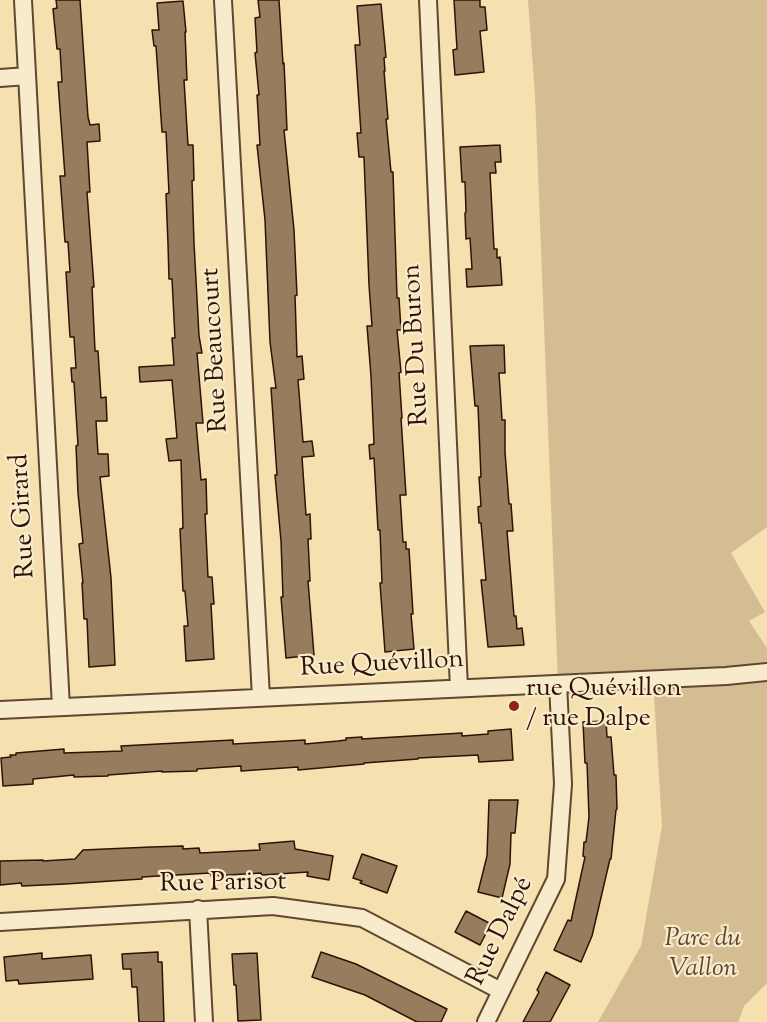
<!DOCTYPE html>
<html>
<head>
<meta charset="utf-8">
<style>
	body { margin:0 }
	canvas { display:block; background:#f5e0b0 }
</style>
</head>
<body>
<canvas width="767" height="1022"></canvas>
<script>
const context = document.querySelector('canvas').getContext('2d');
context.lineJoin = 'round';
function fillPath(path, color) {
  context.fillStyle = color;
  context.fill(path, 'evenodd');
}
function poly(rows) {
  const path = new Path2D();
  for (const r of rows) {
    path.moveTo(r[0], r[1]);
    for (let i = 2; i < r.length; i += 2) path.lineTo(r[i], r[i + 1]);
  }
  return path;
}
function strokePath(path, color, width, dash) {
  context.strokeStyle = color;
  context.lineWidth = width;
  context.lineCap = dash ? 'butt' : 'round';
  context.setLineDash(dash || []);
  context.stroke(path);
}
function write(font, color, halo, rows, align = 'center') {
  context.font = font + ' "Sorts Mill Goudy",serif';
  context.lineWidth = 4.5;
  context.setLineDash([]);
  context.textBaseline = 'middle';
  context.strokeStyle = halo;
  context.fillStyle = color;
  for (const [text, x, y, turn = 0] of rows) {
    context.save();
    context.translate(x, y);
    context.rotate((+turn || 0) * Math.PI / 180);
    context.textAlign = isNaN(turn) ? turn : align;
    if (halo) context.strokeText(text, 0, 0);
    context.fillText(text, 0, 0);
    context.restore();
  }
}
const green = poly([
	[528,0,767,0,767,527,731,553,765,612,749,621,767,648,767,983,744,1006,738,1022,598,1022,641,946,662,826,653,679,558,684,535,95]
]);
const building = poly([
	[56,0,80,0,88,117,90,125,99,124,100,141,87,142,90,192,87,192,94,287,92,287,95,351,98,351,101,398,106,397,107,421,96,421,98,454,108,454,109,476,100,477,111,578,115,665,89,667,87,619,84,619,82,583,83,583,79,544,83,543,78,493,76,446,78,445,74,382,72,382,71,368,76,368,74,337,70,337,66,272,70,272,68,242,65,242,60,176,65,176,58,82,62,82,60,49,57,49,53,9,57,8,56,0],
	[258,0,279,0,283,64,284,63,285,84,287,130,284,130,294,230,297,295,295,296,297,357,302,356,304,379,298,380,303,442,312,441,314,456,302,457,306,515,310,514,311,539,308,539,310,581,308,581,314,655,286,658,281,597,283,597,281,541,275,475,277,475,271,388,276,388,270,342,265,220,257,145,260,145,257,95,259,95,255,53,257,52,255,18,260,17,258,0],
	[454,0,480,0,480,7,485,7,487,30,480,31,484,72,455,75,453,50,457,49,454,0],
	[183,1,186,32,185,32,187,80,184,80,188,145,193,145,194,180,192,181,194,243,199,336,202,353,197,353,203,423,196,423,201,480,206,479,207,514,205,514,208,577,212,577,214,604,211,604,214,659,186,661,184,626,188,626,185,591,183,591,180,529,183,528,181,460,169,461,166,439,177,438,172,380,140,382,139,367,174,365,172,338,175,338,172,279,169,279,168,244,166,194,169,193,166,132,162,132,156,46,154,46,152,30,159,30,157,3,183,1],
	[381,4,386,57,384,58,385,71,384,71,388,119,386,119,391,172,393,172,397,298,399,298,401,330,397,330,401,372,399,373,402,418,401,418,406,495,400,495,403,542,406,542,406,549,409,549,413,614,411,614,414,649,385,652,380,583,382,583,380,530,378,530,374,458,370,459,369,445,374,444,371,376,367,326,372,326,369,285,364,157,359,157,357,133,361,133,355,45,360,45,357,6,381,4],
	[500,145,501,162,495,162,496,173,490,173,494,249,497,249,497,258,500,257,502,285,467,287,466,269,472,269,470,238,466,239,465,213,466,212,465,182,462,182,460,147,500,145],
	[504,345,505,373,499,373,502,420,505,420,505,452,509,504,511,504,513,531,507,531,514,616,516,616,517,629,522,628,524,645,488,647,481,580,486,580,481,523,479,523,478,507,481,506,479,477,481,477,478,406,475,406,470,346,504,345],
	[606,721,607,737,611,737,614,775,616,775,617,809,616,810,611,859,610,859,592,936,581,962,554,950,568,920,571,921,585,857,583,856,584,842,586,842,589,817,587,763,585,763,583,722,606,721],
	[511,729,513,760,479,762,478,755,418,758,418,759,364,763,364,764,298,770,298,767,241,771,241,766,197,769,197,771,162,772,162,771,108,775,108,776,74,777,74,775,33,779,33,784,3,786,1,758,11,757,10,755,16,755,16,753,64,749,64,753,122,751,121,746,233,740,233,744,305,740,305,744,338,741,346,740,346,738,362,737,362,739,462,733,462,736,488,734,488,731,511,729],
	[489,800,518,800,515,833,511,833,510,864,502,898,478,892,487,856,489,800],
	[294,841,295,849,333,856,329,880,307,876,308,872,262,875,261,873,211,876,210,873,142,877,142,879,65,884,22,886,21,883,0,885,0,861,43,860,43,861,75,859,83,850,151,847,183,846,183,849,199,848,200,853,260,850,259,844,294,841],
	[362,854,397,866,387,893,360,883,362,881,353,878,362,854],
	[466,911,491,924,480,945,455,932,466,911],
	[158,952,158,962,162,962,164,1022,139,1022,137,987,132,987,131,969,123,969,122,954,158,952],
	[321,952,356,964,447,1009,441,1022,417,1022,365,995,312,977,321,952],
	[42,953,42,959,91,955,93,979,19,984,18,980,6,981,4,957,42,953],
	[257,953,261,1020,238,1021,236,985,234,985,232,954,257,953],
	[546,972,570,985,550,1022,523,1022,539,992,537,990,546,972]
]);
const minor = poly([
	[23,0,61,707],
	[223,0,261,697],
	[428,0,459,688],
	[0,78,27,76],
	[0,710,726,676,767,672],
	[198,909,204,1022],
	[0,922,273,906,362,918,501,991],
	[486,1022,556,879,563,784,558,684]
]);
const markers = [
	[514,706,6,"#8f2418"]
];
const streetNames = [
	["Rue Du Buron",418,345,-93],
	["Rue Beaucourt",217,350,-93],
	["Rue Girard",25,516,-93],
	["Rue Quévillon",382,666,-3],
	["Rue Parisot",223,885,-1],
	["Rue Dalpé",502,932,-64]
];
const poiNames = [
	["rue Quévillon",526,691],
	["/ rue Dalpe",526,721]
];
const parkNames = [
	["Parc du",703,941],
	["Vallon",703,971]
];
fillPath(green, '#d4bd93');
fillPath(building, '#967d5e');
strokePath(building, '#301205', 1.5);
strokePath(minor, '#614630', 20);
strokePath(minor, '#f8ebcc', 16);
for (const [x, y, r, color] of markers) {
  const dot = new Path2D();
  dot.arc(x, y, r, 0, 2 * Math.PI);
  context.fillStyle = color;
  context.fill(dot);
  strokePath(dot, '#f8ebcc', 2);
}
write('26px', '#301205', '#f8ebcc', streetNames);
write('26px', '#301205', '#f8ebcc', poiNames, 'left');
write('italic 26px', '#614530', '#f8ebcc', parkNames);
</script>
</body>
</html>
